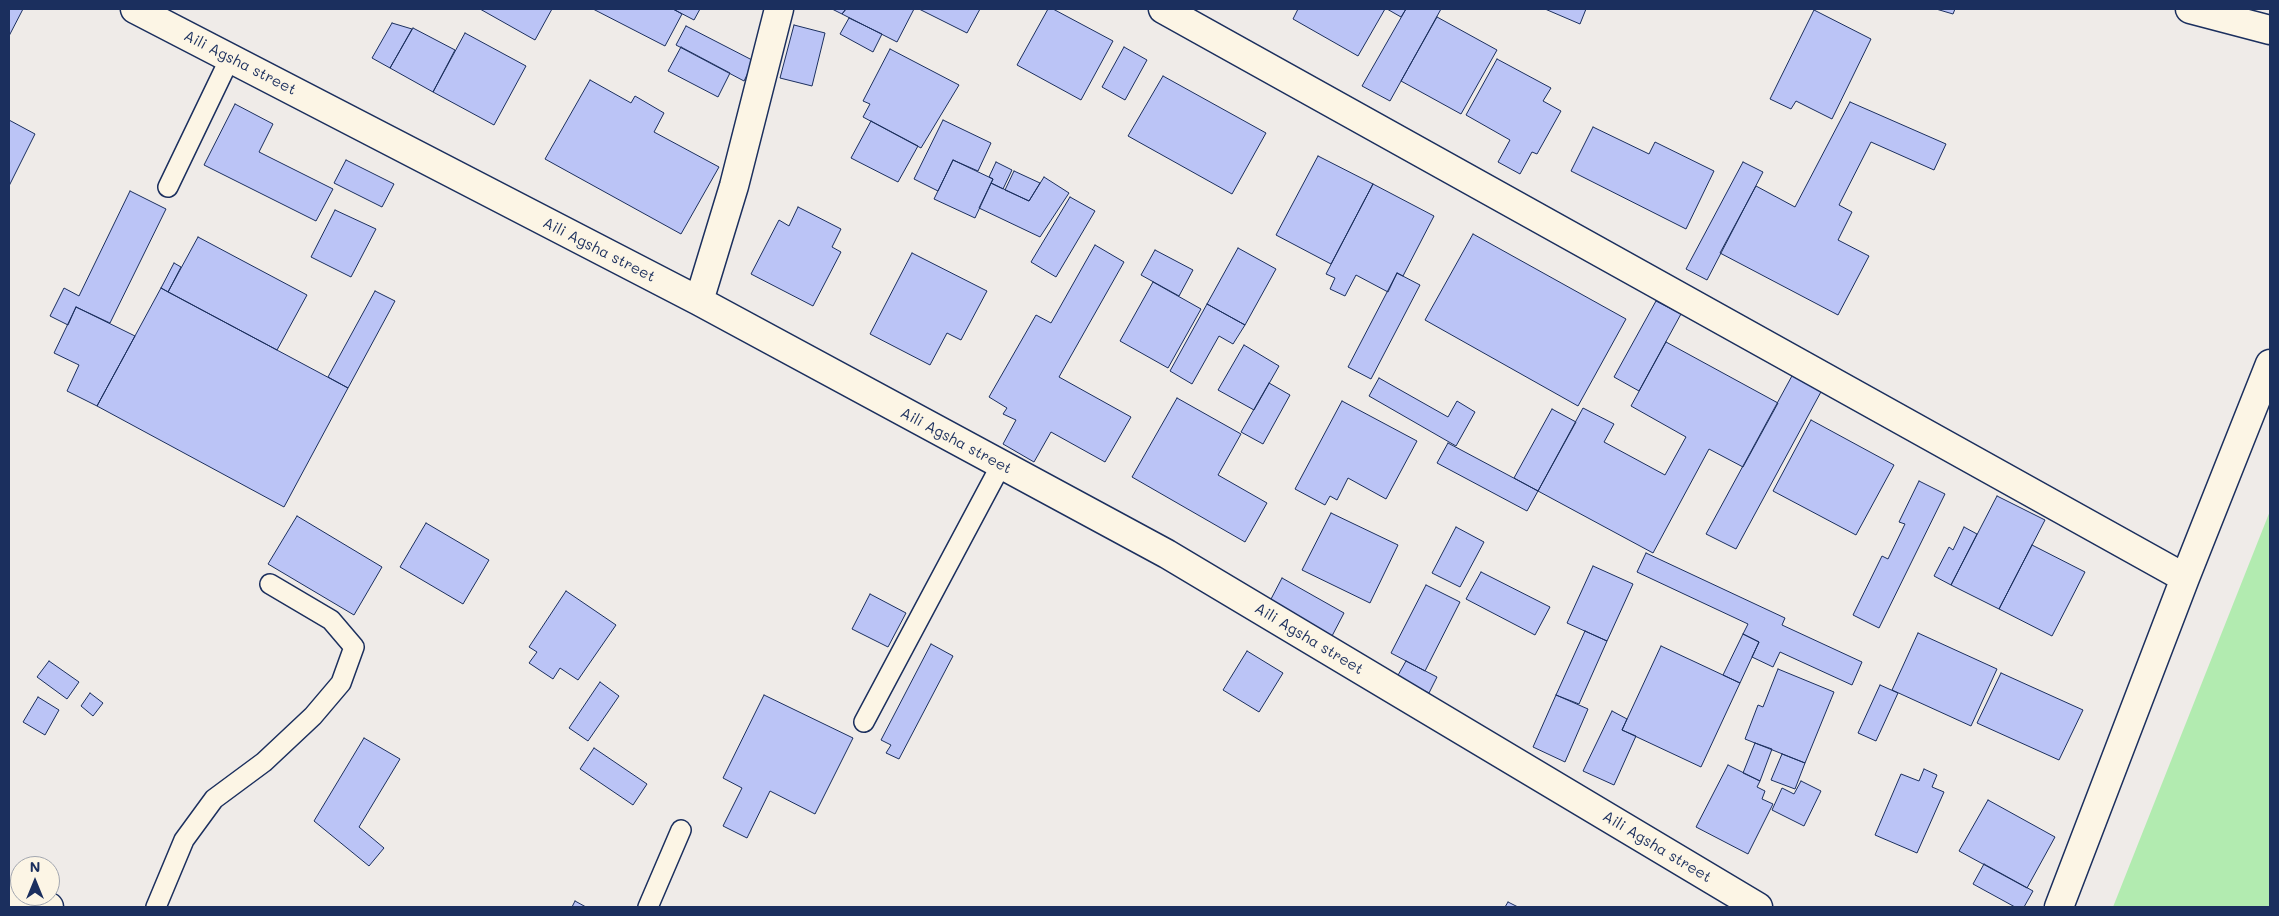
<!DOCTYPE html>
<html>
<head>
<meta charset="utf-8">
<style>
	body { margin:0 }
	#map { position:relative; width:2279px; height:916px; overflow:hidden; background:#efebe8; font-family:Mali,sans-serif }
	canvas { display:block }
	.frame { position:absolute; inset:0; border:10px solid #1b2f5e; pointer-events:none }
	.north { position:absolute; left:10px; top:856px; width:50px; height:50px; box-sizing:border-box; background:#fcf5e5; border:1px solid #a2a6af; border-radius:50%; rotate:0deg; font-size:14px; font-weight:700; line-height:20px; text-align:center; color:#1b2f5e }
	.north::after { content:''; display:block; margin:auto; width:18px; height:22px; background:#1b2f5e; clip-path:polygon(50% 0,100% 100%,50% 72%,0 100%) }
</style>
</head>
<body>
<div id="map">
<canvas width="2279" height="916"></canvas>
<div class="frame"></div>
<div class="north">N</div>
</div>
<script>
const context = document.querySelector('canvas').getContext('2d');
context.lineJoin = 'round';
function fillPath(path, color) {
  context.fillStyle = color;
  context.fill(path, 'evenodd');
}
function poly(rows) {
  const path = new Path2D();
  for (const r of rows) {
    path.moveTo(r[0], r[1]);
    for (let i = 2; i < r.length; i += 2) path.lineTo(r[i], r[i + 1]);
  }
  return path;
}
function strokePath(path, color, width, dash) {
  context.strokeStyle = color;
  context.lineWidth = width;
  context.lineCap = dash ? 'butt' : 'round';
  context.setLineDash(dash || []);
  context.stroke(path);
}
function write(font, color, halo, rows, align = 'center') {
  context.font = font + ' Mali,sans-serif';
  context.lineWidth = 4;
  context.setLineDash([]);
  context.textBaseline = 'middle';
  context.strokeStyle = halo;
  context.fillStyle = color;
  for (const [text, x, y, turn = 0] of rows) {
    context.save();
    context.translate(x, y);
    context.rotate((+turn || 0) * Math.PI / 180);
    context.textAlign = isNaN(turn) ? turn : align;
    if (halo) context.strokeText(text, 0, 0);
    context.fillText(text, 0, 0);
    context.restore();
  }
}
const green = poly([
	[2270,511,2270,907,2113,907]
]);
const building = poly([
	[9,9,23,9,9,36,9,9],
	[480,9,552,9,535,40,480,9],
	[593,9,673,9,682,14,665,46,593,9],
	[673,9,700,9,694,20,673,9],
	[832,9,846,9,842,14,832,9],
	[846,9,914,9,897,42,842,14,846,9],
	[919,9,980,9,967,33,919,9],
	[1048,9,1053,9,1113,41,1081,100,1017,65,1048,9],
	[1298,9,1385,9,1358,56,1293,19,1298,9],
	[1387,9,1406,9,1401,17,1387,9],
	[1406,9,1441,9,1390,101,1362,86,1406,9],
	[1545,9,1586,9,1580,24,1545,9],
	[1936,9,1955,9,1953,14,1936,9],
	[1814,10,1871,39,1832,119,1796,101,1791,109,1770,99,1814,10],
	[1437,17,1497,50,1461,114,1401,81,1437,17],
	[849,18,882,34,873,52,840,34,849,18],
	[392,23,412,29,390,68,372,58,392,23],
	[794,25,825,33,812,86,780,78,794,25],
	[686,26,754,61,744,81,676,45,686,26],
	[413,28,455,50,433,92,390,68,413,28],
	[465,33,526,66,494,125,433,92,465,33],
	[681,47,730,73,718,97,668,71,681,47],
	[1124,47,1147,60,1125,100,1102,87,1124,47],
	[890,49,959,85,921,148,863,117,870,104,863,101,890,49],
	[1497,59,1551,88,1543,101,1561,111,1537,154,1532,152,1520,174,1498,162,1510,140,1466,115,1497,59],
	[1163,76,1266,133,1232,194,1128,136,1163,76],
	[590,80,631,103,635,96,664,113,654,132,719,167,681,234,545,159,590,80],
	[1850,102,1946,144,1934,170,1871,142,1839,205,1852,212,1838,240,1869,256,1838,315,1720,253,1756,186,1795,207,1850,102],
	[235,104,273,124,259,152,333,189,316,221,204,165,235,104],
	[9,120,35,134,9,186,9,120],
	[943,120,991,143,978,171,953,160,938,191,914,179,943,120],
	[871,121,918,146,898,182,851,158,871,121],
	[1593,127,1649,154,1655,142,1714,171,1686,229,1571,171,1593,127],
	[1318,156,1373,184,1331,264,1276,235,1318,156],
	[346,160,394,184,382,207,334,183,346,160],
	[953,160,993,179,975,218,934,199,953,160],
	[996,162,1012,170,1003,189,991,183,993,179,989,177,996,162],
	[1743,162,1763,172,1707,280,1686,269,1743,162],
	[1014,171,1040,183,1029,201,1005,190,1014,171],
	[1044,177,1069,193,1040,237,979,208,991,183,1029,201,1044,177],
	[1373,184,1434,216,1403,276,1397,273,1388,292,1356,275,1345,296,1330,289,1335,278,1326,274,1373,184],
	[130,191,166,209,110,323,76,307,68,325,50,316,64,288,79,296,130,191],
	[1070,197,1095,211,1056,277,1031,262,1070,197],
	[798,207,841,229,832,247,841,252,813,306,751,274,779,220,789,226,798,207],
	[335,210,376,229,351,277,311,257,335,210],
	[1473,234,1626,319,1578,406,1425,320,1473,234],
	[198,237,307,295,277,350,168,292,198,237],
	[1095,245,1124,262,1059,377,1131,417,1105,462,1051,432,1034,462,1003,444,1016,420,1003,414,1007,408,989,397,1036,315,1051,323,1095,245],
	[1238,248,1276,269,1245,325,1207,304,1238,248],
	[1155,250,1193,270,1179,296,1141,275,1155,250],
	[912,253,987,291,961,340,947,333,930,365,870,334,912,253],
	[174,263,181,267,168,292,161,288,174,263],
	[1397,273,1420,285,1371,379,1348,367,1397,273],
	[1153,282,1201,309,1168,368,1120,341,1153,282],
	[161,288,348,388,284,507,97,406,161,288],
	[375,291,395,301,348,388,328,377,375,291],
	[1656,301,1681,314,1639,391,1614,377,1656,301],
	[1207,304,1245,325,1233,344,1219,336,1192,384,1170,371,1207,304],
	[76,307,135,336,97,406,67,391,79,365,54,353,76,307],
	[1666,342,1778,403,1743,467,1709,449,1653,553,1538,491,1583,408,1614,424,1604,442,1665,475,1686,437,1631,406,1666,342],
	[1244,345,1279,366,1254,410,1218,390,1244,345],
	[1793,374,1822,390,1736,549,1706,534,1793,374],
	[1379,378,1448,417,1457,401,1475,412,1456,446,1369,396,1379,378],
	[1269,383,1290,395,1263,444,1241,432,1269,383],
	[1177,398,1241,434,1218,475,1267,503,1245,542,1132,477,1177,398],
	[1342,401,1417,441,1386,499,1348,478,1337,500,1330,496,1325,505,1295,489,1342,401],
	[1552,409,1576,422,1538,491,1514,478,1552,409],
	[1811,420,1894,465,1856,535,1773,491,1811,420],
	[1448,443,1538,491,1527,511,1437,463,1448,443],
	[1919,481,1945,494,1879,628,1853,615,1882,556,1888,559,1905,524,1899,522,1919,481],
	[1997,496,2045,520,1999,609,1951,585,1997,496],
	[1331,513,1398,545,1370,603,1302,570,1331,513],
	[297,516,382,567,354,615,268,564,297,516],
	[426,523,489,560,463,604,400,567,426,523],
	[1456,527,1484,542,1460,587,1432,573,1456,527],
	[1964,527,1977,534,1951,585,1934,576,1949,547,1953,550,1964,527],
	[2032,545,2085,572,2052,636,1999,609,2032,545],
	[1646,553,1785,618,1782,625,1862,662,1852,685,1780,652,1773,667,1752,657,1759,642,1743,634,1748,624,1637,572,1646,553],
	[1593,566,1633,584,1607,641,1567,623,1593,566],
	[1481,572,1550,607,1535,635,1466,599,1481,572],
	[1282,578,1344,613,1332,636,1270,601,1282,578],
	[1426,585,1460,602,1425,671,1391,653,1426,585],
	[566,591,616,625,578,680,560,668,553,679,529,663,537,652,529,647,566,591],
	[870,594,906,613,888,647,852,629,870,594],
	[1585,631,1607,641,1579,704,1556,695,1585,631],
	[1918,633,1997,669,1971,726,1892,690,1918,633],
	[1743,634,1759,642,1740,683,1723,675,1743,634],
	[931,644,953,656,899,759,886,753,891,745,881,740,931,644],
	[1661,646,1740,683,1701,767,1622,730,1661,646],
	[1247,651,1283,673,1259,712,1223,690,1247,651],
	[49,661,79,682,67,699,37,677,49,661],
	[1406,661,1437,677,1429,693,1397,677,1406,661],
	[1778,669,1834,692,1805,763,1745,739,1758,705,1763,707,1778,669],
	[2001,673,2083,710,2059,760,1977,723,2001,673],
	[600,682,619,696,588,741,569,728,600,682],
	[1880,685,1898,693,1876,741,1858,733,1880,685],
	[90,693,103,703,93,716,81,706,90,693],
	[764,695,853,738,815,814,770,791,747,838,723,826,742,788,723,778,764,695],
	[1556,695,1588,709,1565,762,1533,747,1556,695],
	[38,697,59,710,45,735,23,722,38,697],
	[1612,711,1627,719,1622,730,1636,736,1614,785,1583,771,1612,711],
	[364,738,400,759,359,827,384,848,369,866,314,821,364,738],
	[1755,743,1772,749,1760,781,1743,773,1755,743],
	[594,748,647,784,633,805,580,769,594,748],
	[1782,754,1805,763,1795,789,1771,780,1782,754],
	[1728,765,1760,781,1757,787,1765,791,1762,799,1773,804,1748,854,1696,827,1728,765],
	[1924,769,1937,775,1932,787,1944,792,1917,853,1875,835,1901,774,1919,781,1924,769],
	[1801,781,1821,791,1804,826,1772,810,1782,788,1794,794,1801,781],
	[1988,800,2055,837,2027,888,1959,851,1988,800],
	[1984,864,2033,891,2024,907,2015,907,1973,884,1984,864],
	[575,901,586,907,572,907,575,901],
	[1508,902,1518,907,1505,907,1508,902]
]);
const service = poly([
	[168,187,230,58],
	[864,722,1001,465],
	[156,907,184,840,214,799,264,762,313,716,341,683,354,647,331,620,270,584],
	[648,907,681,830]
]);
const minor = poly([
	[135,9,699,301,1167,554,1758,907],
	[1163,9,2185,578],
	[2190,9,2270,30],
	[699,301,734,186,779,9],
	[9,895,49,907],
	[2059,907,2185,578,2270,364]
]);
const streetNames = [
	["Aili Agsha street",240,63,27],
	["Aili Agsha street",599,250,27],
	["Aili Agsha street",956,441,28],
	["Aili Agsha street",1309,639,31],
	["Aili Agsha street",1657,847,31]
];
fillPath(green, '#b2ebb0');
fillPath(building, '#bbc4f6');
strokePath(building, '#1b2f5e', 1);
strokePath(service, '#1b2f5e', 22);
strokePath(minor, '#1b2f5e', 31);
strokePath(service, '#fcf5e5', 19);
strokePath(minor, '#fcf5e5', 28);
write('15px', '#1b2f5e', '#fcf5e5', streetNames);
</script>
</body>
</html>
